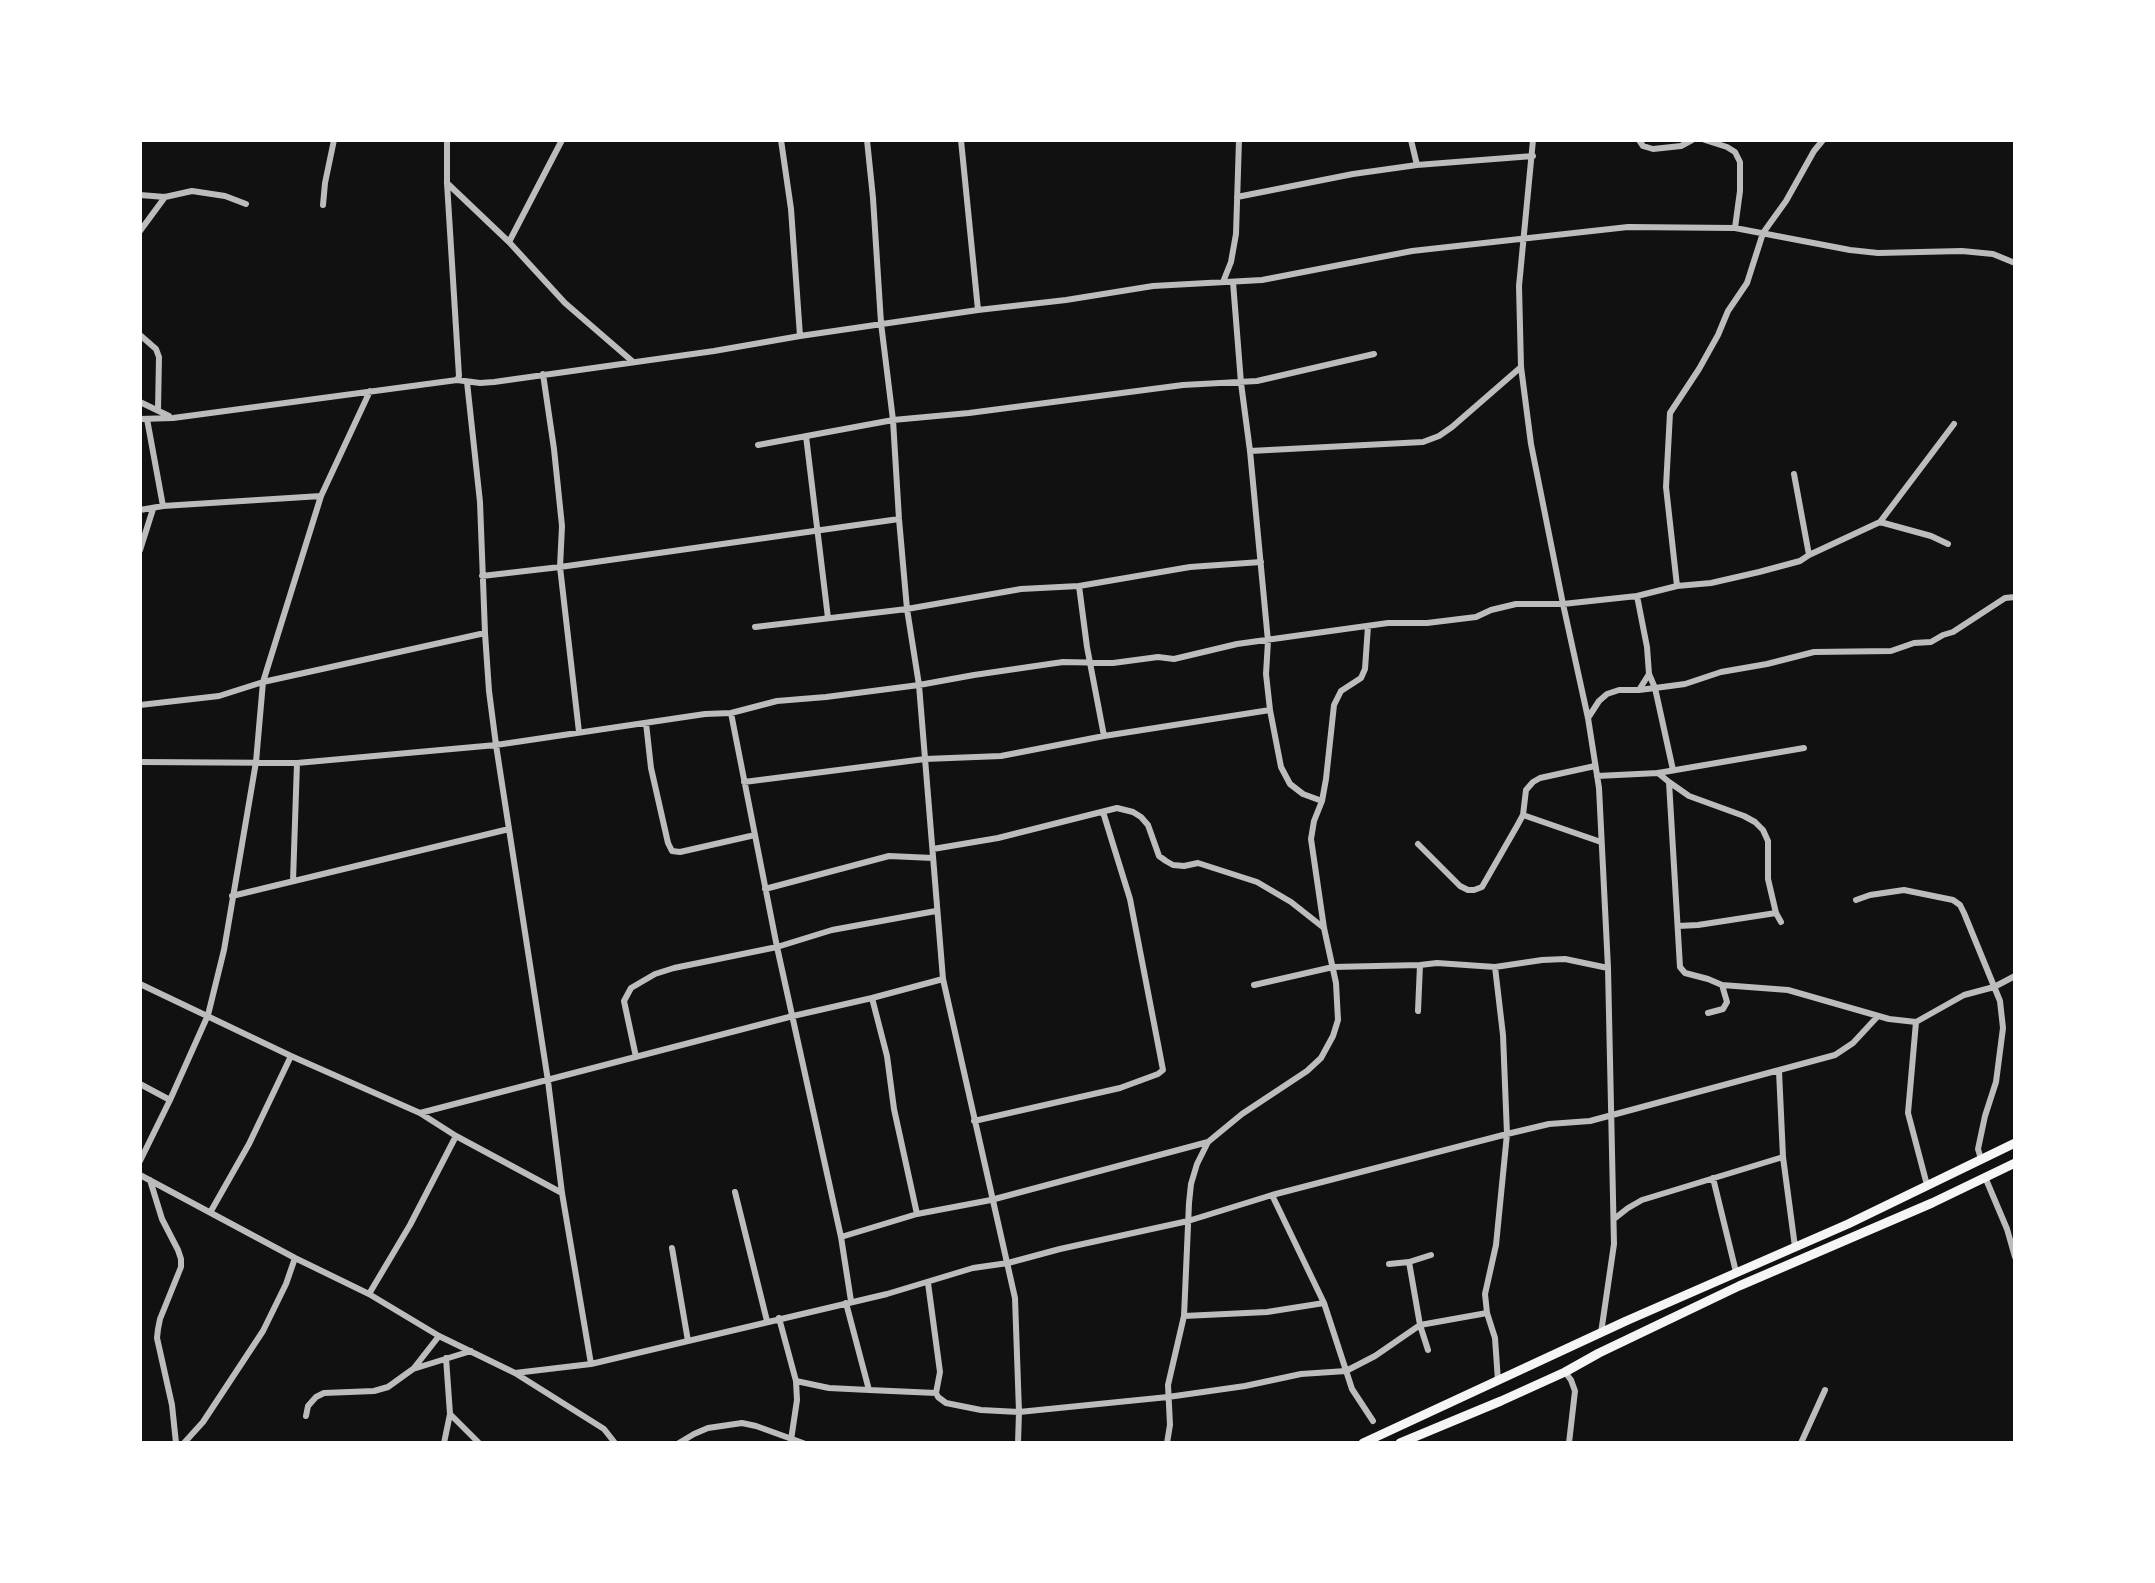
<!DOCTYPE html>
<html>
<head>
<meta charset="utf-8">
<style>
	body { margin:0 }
	#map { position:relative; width:2155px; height:1583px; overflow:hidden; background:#111; font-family:Mulish,sans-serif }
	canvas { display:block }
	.frame { position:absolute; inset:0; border:142px solid #fff; pointer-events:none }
</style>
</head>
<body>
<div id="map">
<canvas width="2155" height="1583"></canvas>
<div class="frame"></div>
</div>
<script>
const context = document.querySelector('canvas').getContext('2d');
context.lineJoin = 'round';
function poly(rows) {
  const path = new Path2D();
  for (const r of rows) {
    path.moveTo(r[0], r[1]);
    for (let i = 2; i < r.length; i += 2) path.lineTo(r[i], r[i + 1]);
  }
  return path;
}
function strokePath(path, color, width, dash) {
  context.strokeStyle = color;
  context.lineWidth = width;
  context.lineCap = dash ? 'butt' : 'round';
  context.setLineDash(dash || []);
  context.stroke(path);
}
const minor = poly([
	[447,140,447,183,459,376,457,380],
	[781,140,791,209,800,336],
	[867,140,873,198,881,323,893,420,899,519,907,609,919,685,943,979,1015,1298,1019,1412,1018,1443],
	[961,140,978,310],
	[1411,140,1417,165],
	[1533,140,1519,286,1521,367,1531,444,1563,604,1588,718,1599,788,1608,968,1614,1244,1601,1333],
	[1639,140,1643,146,1653,149,1681,146,1692,140],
	[1705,140,1727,147,1735,152,1740,162,1740,191,1735,228],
	[447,183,509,242,565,303,632,361],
	[140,195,165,197,192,191,225,196,246,204],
	[1237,197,1353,174,1417,165,1533,156],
	[323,205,325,183,334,140],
	[140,231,165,197],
	[509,242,562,140],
	[1223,282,1231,262,1236,234,1239,140],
	[1233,282,1241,383,1250,451,1268,641,1266,674,1270,710,1281,767,1290,784,1303,794,1322,801],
	[140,335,156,349,159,357,158,410],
	[543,374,554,449,562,526,560,567,579,732],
	[467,382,480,502,485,633,489,691,496,745,548,1081,562,1193,591,1364],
	[140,402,169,416],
	[140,419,173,418,457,380,480,383,494,382,714,351,800,336,978,310,1066,300,1153,286,1262,280,1412,251,1628,227,1735,228,1850,250,1878,253,1962,251,1993,254,2015,263],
	[147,419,163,506],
	[806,436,828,618],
	[758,445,893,420,969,413,1183,385,1257,381,1374,354],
	[1250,451,1423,442,1439,436,1452,427,1521,367],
	[140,510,163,506,321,496],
	[1880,522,1931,536,1948,544],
	[140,550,153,509],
	[1809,555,1880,522,1954,424],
	[482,576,560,567,899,519],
	[1079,586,1087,647,1104,736],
	[1677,586,1711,583,1759,572,1800,561,1809,555,1794,474],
	[755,627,907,609,1021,589,1079,586,1190,567,1261,562],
	[1649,674,1655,688,1685,684,1721,672,1767,664,1814,652,1891,651,1914,643,1931,642,1943,635,1953,632,2005,598,2015,597],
	[1639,690,1655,688,1673,770],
	[140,705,219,696,263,682,485,633],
	[731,713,777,947,841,1237,851,1301],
	[1588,718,1599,701,1607,694,1619,690,1639,690,1649,674,1647,647,1637,596,1677,586,1666,487,1670,413,1699,369,1718,335,1728,311,1747,283,1763,233,1786,201,1814,151,1823,140],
	[646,723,651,768,668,843,672,851,680,852,755,835],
	[140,762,297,763,496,745,705,714,731,713,777,701,826,697,919,685,974,675,1063,662,1113,663,1158,657,1174,659,1237,644,1388,623,1427,623,1476,617,1491,610,1516,604,1563,604,1637,596],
	[1658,773,1669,782,1680,967,1685,973,1708,979,1722,985],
	[1597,776,1658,773,1804,748],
	[744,782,925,759,1001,756,1104,736,1270,710],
	[1669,782,1689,796,1744,816,1755,822,1763,830,1768,841,1768,879,1776,913],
	[1523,815,1601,842],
	[1418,844,1460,886,1468,890,1474,890,1482,887,1517,826,1523,815,1526,790,1533,782,1540,778,1595,766],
	[933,849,998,838,1117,808,1133,812,1141,817,1148,825,1159,856,1166,861,1173,865,1184,866,1198,863,1257,882,1291,902,1324,928],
	[293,881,297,763],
	[765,889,889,856,933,858],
	[232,896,509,829],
	[1856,900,1870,895,1904,890,1953,900,1960,905,1964,913,2000,1001,2003,1028,1996,1082,1985,1116,1978,1149,1981,1159],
	[1678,926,1698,925,1776,913,1781,922],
	[140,984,291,1056,420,1113,456,1136,562,1193],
	[1254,985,1333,967,1420,965,1437,963,1495,967,1542,960,1565,959,1608,968],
	[872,998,887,1056,894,1109,917,1214],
	[1418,1011,1420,965],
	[1708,1013,1723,1009,1727,1002,1722,985,1788,990,1889,1019,1916,1022,1964,995,1994,987,2015,976],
	[1916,1022,1908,1113,1927,1185],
	[636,1057,624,1001,631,988,655,974,674,968,777,947,832,930,936,911],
	[1779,1071,1783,1157,1795,1247],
	[140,1084,170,1100],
	[420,1113,793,1016,872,998,943,979],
	[974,1121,1120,1088,1158,1074,1163,1070,1130,899,1103,812],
	[140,1161,170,1100,208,1015,224,950,256,762,263,682,321,496,370,391],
	[140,1175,295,1258,369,1294,439,1336,515,1373,604,1429,615,1443],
	[1985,1177,2007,1229,2015,1257],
	[1713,1178,1736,1272],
	[150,1180,162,1219,178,1250,181,1259,181,1267,160,1319,158,1329,157,1338,172,1405,176,1443],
	[735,1192,767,1321],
	[1272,1195,1324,1303,1352,1389,1373,1421],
	[211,1211,249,1144,291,1056],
	[1614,1219,1628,1208,1642,1200,1783,1157],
	[841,1237,917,1214,991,1200,1208,1142],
	[672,1248,688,1341],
	[1409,1262,1431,1255],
	[1389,1264,1409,1262,1420,1325,1428,1350],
	[928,1283,940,1372,936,1393,938,1397,946,1403,981,1410,1019,1412,1168,1397,1245,1386,1301,1374,1346,1371,1375,1356,1420,1325,1487,1313,1495,1338,1498,1381],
	[369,1294,410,1225,456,1136],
	[846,1303,869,1390,936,1393],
	[1487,1313,1485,1294,1496,1245,1507,1134,1503,1035,1495,967],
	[1184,1316,1267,1312,1324,1303],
	[779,1318,796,1381,829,1388,869,1390],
	[446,1358,450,1414],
	[414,1368,439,1336],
	[1565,1372,1571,1380,1575,1391,1569,1443],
	[515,1373,591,1364,688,1341,887,1294,973,1268,1008,1263,1060,1249,1188,1221,1272,1195,1507,1134,1549,1124,1590,1121,1835,1055,1853,1043,1878,1016],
	[306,1416,308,1406,316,1397,324,1393,374,1391,388,1387,413,1369,471,1351],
	[791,1440,797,1400,796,1381],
	[184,1443,203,1422,263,1331,286,1284,295,1258],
	[444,1443,450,1414,479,1443],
	[679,1443,694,1434,708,1428,742,1423,756,1426,803,1443],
	[1167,1443,1170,1425,1168,1385,1184,1316,1189,1203,1191,1184,1197,1164,1208,1142,1242,1114,1307,1071,1321,1058,1333,1036,1338,1020,1336,983,1324,928,1311,839,1314,821,1322,801,1326,779,1334,705,1341,691,1361,678,1365,669,1368,626],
	[1801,1443,1825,1390]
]);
const primary = poly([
	[1363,1443,1626,1321,1848,1224,2015,1143],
	[1400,1443,1501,1401,1565,1372,1599,1353,1739,1286,1932,1203,2015,1163]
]);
strokePath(minor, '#bcbcbc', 6);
strokePath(primary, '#f5f5f5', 9);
</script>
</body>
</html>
